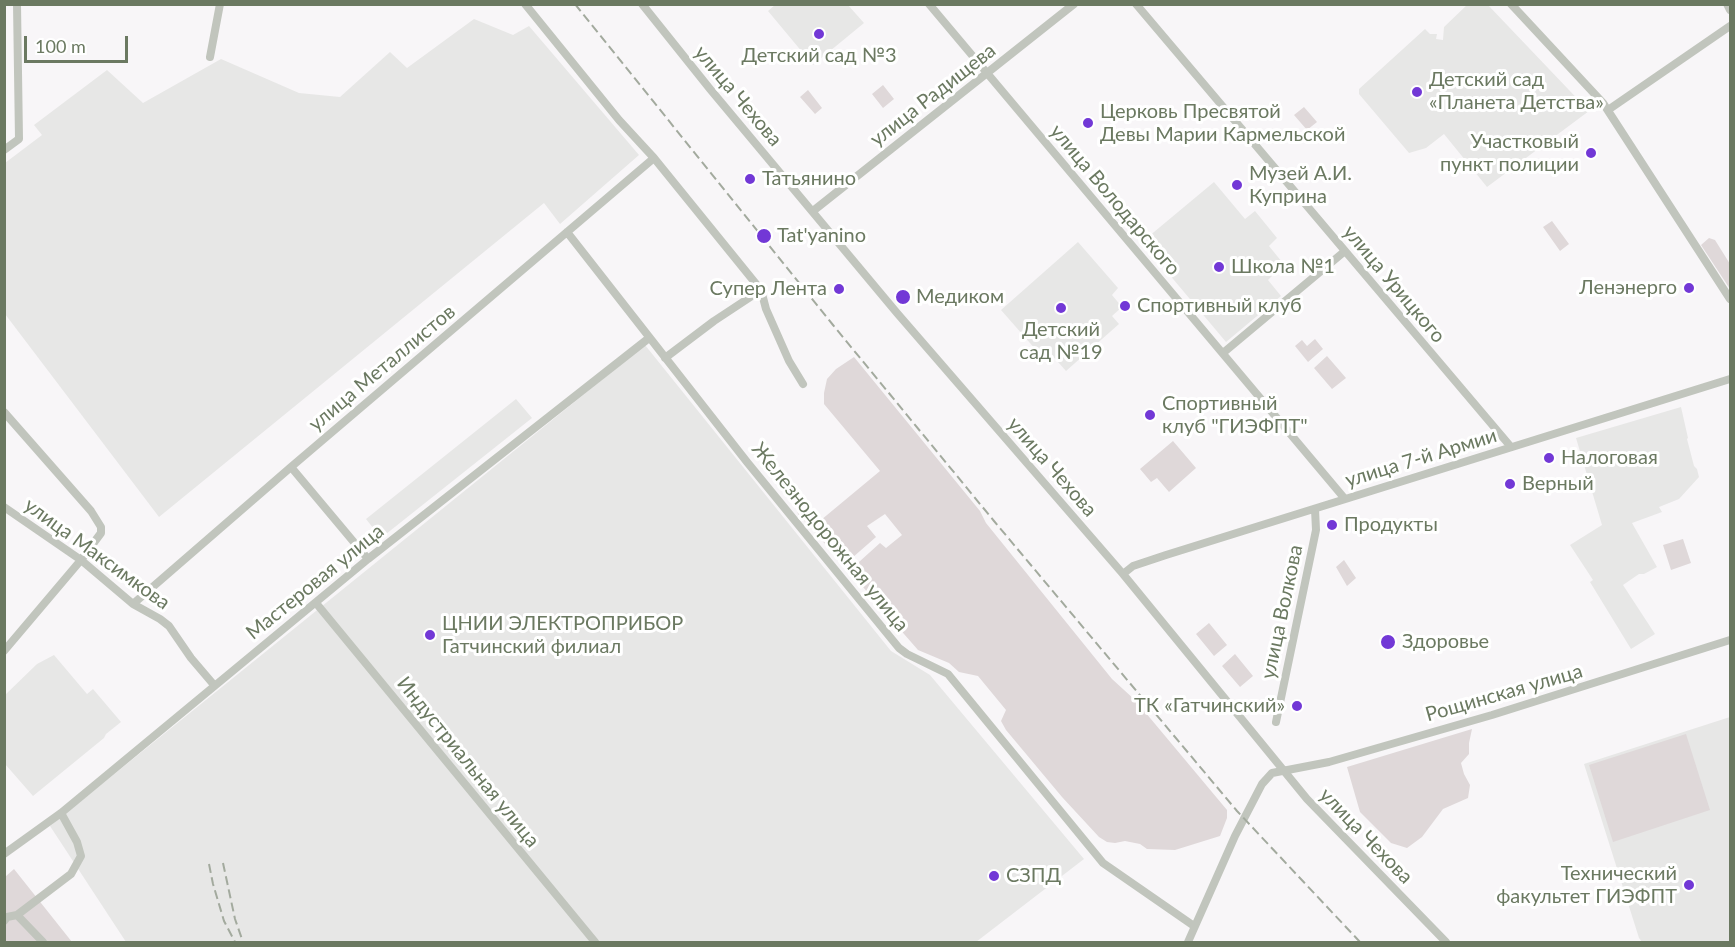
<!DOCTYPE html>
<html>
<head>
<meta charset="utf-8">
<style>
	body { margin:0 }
	#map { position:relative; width:1735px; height:947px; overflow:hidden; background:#f8f6f8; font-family:Lato,sans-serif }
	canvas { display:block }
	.frame { position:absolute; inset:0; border:6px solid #6b7961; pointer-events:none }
	.scale { position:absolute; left:24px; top:36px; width:104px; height:27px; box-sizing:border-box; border:3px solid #6b7961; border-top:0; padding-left:8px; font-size:18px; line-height:21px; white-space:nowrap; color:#6b7961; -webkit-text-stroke:4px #fff; paint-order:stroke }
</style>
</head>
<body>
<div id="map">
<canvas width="1735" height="947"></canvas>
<div class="frame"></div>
<div class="scale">100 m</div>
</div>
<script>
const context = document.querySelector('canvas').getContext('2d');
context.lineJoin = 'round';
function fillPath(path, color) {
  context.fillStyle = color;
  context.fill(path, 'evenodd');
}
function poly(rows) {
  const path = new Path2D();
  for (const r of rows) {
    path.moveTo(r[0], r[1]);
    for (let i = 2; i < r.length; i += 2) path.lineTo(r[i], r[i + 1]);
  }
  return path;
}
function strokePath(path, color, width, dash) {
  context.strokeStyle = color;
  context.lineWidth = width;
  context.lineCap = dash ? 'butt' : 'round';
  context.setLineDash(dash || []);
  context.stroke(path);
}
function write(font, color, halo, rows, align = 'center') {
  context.font = font + ' Lato,sans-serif';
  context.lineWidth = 6;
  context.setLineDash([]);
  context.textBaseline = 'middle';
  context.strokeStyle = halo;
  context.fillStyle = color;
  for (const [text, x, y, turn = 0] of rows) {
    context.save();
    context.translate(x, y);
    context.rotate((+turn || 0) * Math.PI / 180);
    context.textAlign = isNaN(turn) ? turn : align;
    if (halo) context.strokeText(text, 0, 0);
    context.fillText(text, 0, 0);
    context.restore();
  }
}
const built = poly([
	[1468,4,1488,5,1589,111,1487,187,1444,134,1426,148,1409,153,1359,94,1359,89,1425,29,1430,34,1437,34,1436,39,1443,40,1444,27],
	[775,5,848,5,864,23,813,65,768,11],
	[474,19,513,35,529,26,639,155,560,224,544,203,159,517,5,314,5,163,42,135,34,125,107,70,143,103,221,59,299,93,340,97,390,52,407,68],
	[1214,182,1245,219,1255,211,1277,238,1269,246,1282,262,1269,272,1272,276,1268,280,1281,296,1226,342,1142,242],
	[1078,242,1118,288,1112,295,1122,307,1112,316,1119,324,1066,371,1050,353,1044,359,1001,310],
	[645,345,891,651,930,675,1084,859,976,942,126,942,50,826],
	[516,399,532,418,381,538,366,519],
	[1681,407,1688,438,1687,439,1694,466,1697,469,1699,477,1679,499,1659,507,1662,512,1632,523,1657,567,1644,574,1639,574,1623,585,1655,634,1631,649,1590,582,1593,580,1570,545,1602,525,1576,438],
	[54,655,87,694,93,689,121,722,106,734,104,738,33,796,5,764,5,695,37,664],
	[1730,717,1730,942,1642,942,1639,938,1584,764]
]);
const green = poly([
	[883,85,894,99,883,108,872,94],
	[808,90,822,108,815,114,800,97],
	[1304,107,1317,122,1307,130,1294,115],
	[1552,221,1569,244,1560,251,1543,227],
	[1709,238,1715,240,1730,264,1730,289,1701,245],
	[1315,339,1323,349,1308,362,1295,346,1302,340,1307,346],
	[1327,356,1346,378,1332,389,1314,368],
	[854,357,980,511,986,523,1112,679,1135,700,1227,810,1227,818,1220,836,1175,850,1147,849,1140,844,1125,841,1115,843,1107,842,1099,837,1062,797,1006,730,1001,721,1006,710,978,676,959,672,949,663,918,650,849,571,880,543,886,548,902,535,885,514,867,526,876,537,844,565,798,514,796,508,804,500,821,520,880,471,824,404,824,393,827,379,836,369],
	[1173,441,1196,468,1169,492,1157,478,1151,482,1140,469],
	[1683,539,1691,563,1671,570,1663,545],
	[1344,560,1356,578,1347,586,1336,567],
	[1209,623,1227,645,1214,656,1196,634],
	[1235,654,1253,676,1240,687,1222,666],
	[1472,729,1469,743,1469,754,1461,763,1464,774,1470,785,1468,798,1443,809,1422,837,1407,848,1391,843,1360,812,1347,767],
	[1686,734,1710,810,1613,842,1589,765],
	[14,869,72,942,5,942,5,877]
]);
const minor = poly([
	[525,4,619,120,654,158,761,290,766,309,789,361,803,384],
	[642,4,710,89,897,313,1123,574,1307,799,1446,942],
	[929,4,1345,499],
	[1136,4,1511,447],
	[1511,4,1603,103,1730,299],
	[1727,4,1730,10],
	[210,57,220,4],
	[1608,110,1730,26],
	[4,150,19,139,17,4],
	[813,211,1074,4],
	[567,232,747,462,899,648,907,654,948,674,1103,863,1194,926],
	[1223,353,1345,251],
	[665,358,714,321,761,290],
	[4,412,91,511,101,527,101,533,81,560,4,651],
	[291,467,368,559],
	[4,507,81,560,133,604,160,619,169,626,191,658,214,685],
	[1123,574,1133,566,1166,555,1730,379],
	[316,603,595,942],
	[133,604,291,467,654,158],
	[1276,722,1316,530,1315,509],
	[4,854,61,813,368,559,649,338],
	[17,915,71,874,81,856,77,842,61,813],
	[4,921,7,917,17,915,43,942],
	[1188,942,1235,836,1262,784,1272,773,1329,762,1492,715,1730,640]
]);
const rail = poly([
	[575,4,833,325,994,521,1237,811,1360,942],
	[223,863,235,919,243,942],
	[209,864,213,884,224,921,235,942]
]);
const markers = [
	[819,34,6,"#7238d6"],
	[1417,92,6,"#7238d6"],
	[1088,123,6,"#7238d6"],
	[1591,153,6,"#7238d6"],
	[750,179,6,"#7238d6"],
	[1237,185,6,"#7238d6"],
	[764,236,8,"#7238d6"],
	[1219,267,6,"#7238d6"],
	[1689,288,6,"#7238d6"],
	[839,289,6,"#7238d6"],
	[903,297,8,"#7238d6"],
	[1125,306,6,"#7238d6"],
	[1061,308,6,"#7238d6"],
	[1150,415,6,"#7238d6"],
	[1549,458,6,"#7238d6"],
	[1510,484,6,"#7238d6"],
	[1332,525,6,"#7238d6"],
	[430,635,6,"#7238d6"],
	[1388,642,8,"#7238d6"],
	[1297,706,6,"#7238d6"],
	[994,876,6,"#7238d6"],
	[1689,885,6,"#7238d6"]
];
const poiNames = [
	["Детский сад №3",819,56,"center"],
	["Детский сад",1429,80],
	["«Планета Детства»",1429,103],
	["Церковь Пресвятой",1100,112],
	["Девы Марии Кармельской",1100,135],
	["Участковый",1579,142,"right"],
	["пункт полиции",1579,165,"right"],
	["Музей А.И.",1249,174],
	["Куприна",1249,197],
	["Татьянино",762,179],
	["Tat'yanino",777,236],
	["Школа №1",1231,267],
	["Ленэнерго",1677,288,"right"],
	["Супер Лента",827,289,"right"],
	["Медиком",916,297],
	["Спортивный клуб",1137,306],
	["Детский",1061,330,"center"],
	["сад №19",1061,353,"center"],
	["Спортивный",1162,404],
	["клуб \"ГИЭФПТ\"",1162,427],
	["Налоговая",1561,458],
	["Верный",1522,484],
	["Продукты",1344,525],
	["ЦНИИ ЭЛЕКТРОПРИБОР",442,624],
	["Гатчинский филиал",442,647],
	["Здоровье",1402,642],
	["ТК «Гатчинский»",1285,706,"right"],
	["Технический",1677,874,"right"],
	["факультет ГИЭФПТ",1677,897,"right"],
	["СЗПД",1006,876]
];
const streetNames = [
	["улица Радищева",933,95,-38],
	["улица Чехова",738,96,50],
	["улица Володарского",1115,200,50],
	["улица Урицкого",1394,284,50],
	["улица Металлистов",382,368,-40],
	["улица 7-й Армии",1421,458,-17],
	["улица Чехова",1052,467,49],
	["Железнодорожная улица",830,537,51],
	["улица Максимкова",97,554,36],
	["Мастеровая улица",315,582,-39],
	["улица Волкова",1282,612,-78],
	["Рощинская улица",1504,693,-16],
	["Индустриальная улица",468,762,51],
	["улица Чехова",1366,836,46]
];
fillPath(built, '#e7e7e6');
fillPath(green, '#dfd8d9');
strokePath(minor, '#c1c5bd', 8);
strokePath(rail, '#a3aa9e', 2, [9, 4.5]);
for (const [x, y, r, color] of markers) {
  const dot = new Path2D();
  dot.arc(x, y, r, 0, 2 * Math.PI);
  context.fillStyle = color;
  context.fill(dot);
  strokePath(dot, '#fff', 2);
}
write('20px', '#6b7961', '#fff', poiNames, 'left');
write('20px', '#6b7961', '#fff', streetNames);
</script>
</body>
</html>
